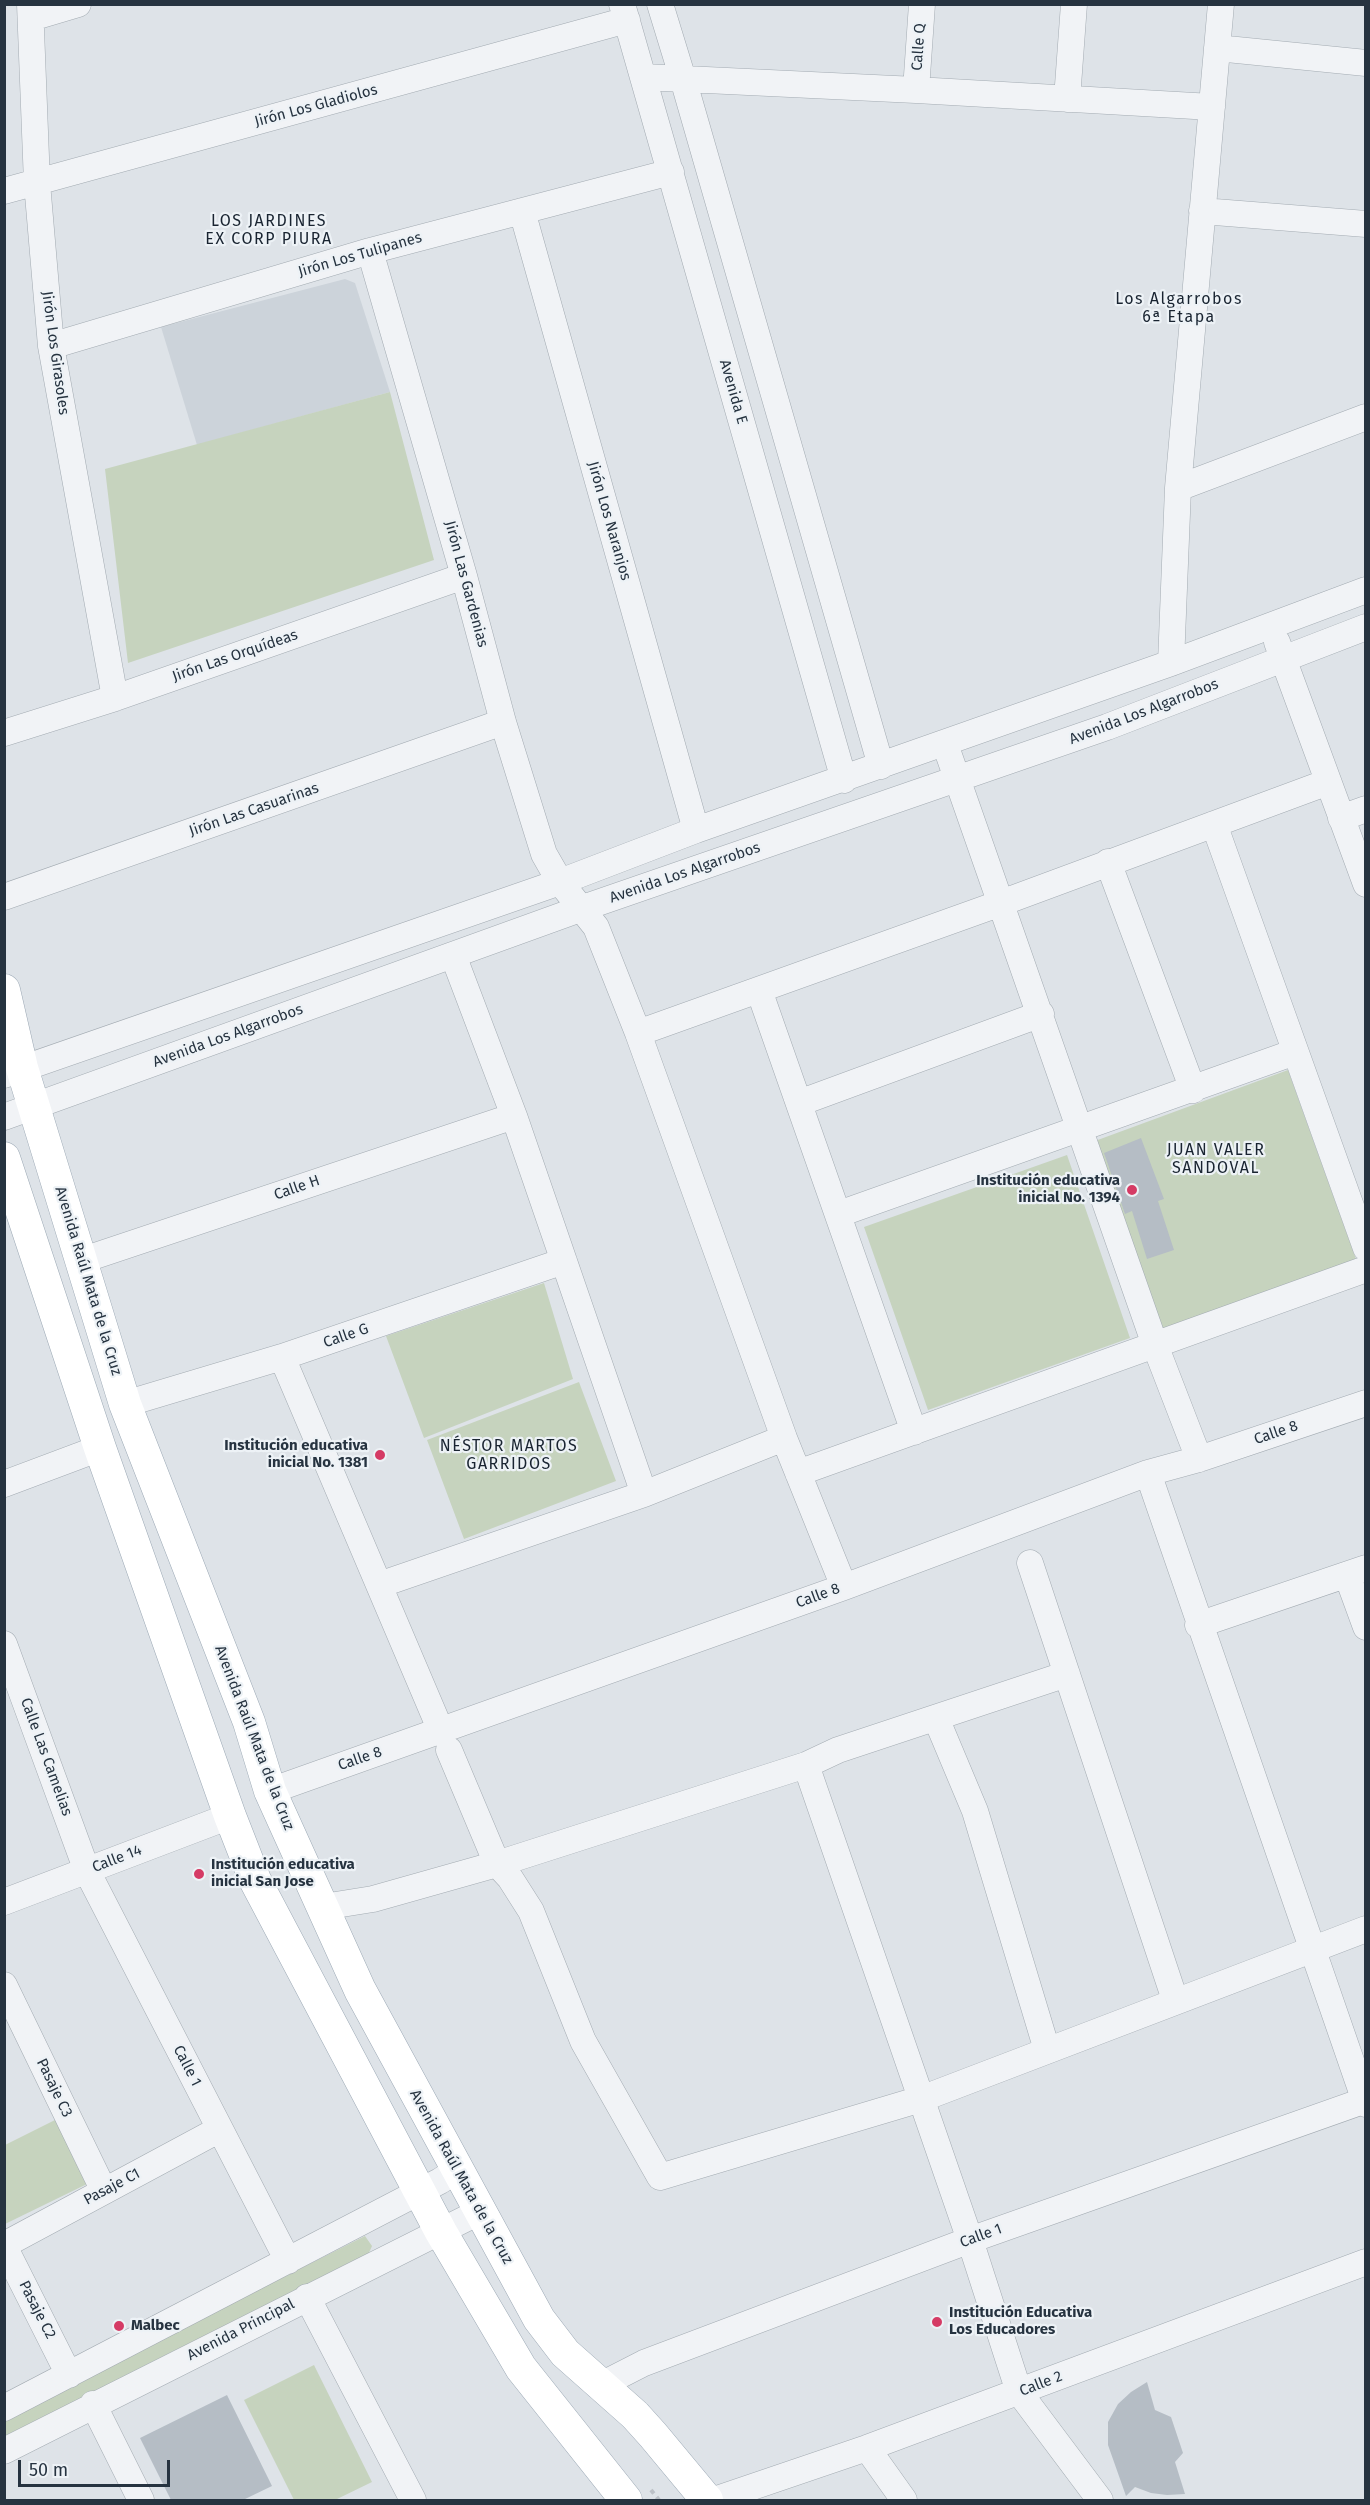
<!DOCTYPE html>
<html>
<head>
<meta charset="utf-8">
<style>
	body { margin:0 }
	#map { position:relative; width:1370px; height:2505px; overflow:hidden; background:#dee3e8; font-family:"Fira Sans",sans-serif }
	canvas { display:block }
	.frame { position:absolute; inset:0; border:6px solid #263340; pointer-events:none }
	.scale { position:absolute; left:18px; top:2460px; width:152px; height:27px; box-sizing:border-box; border:3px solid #263340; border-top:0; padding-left:8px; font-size:18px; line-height:21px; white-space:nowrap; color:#263340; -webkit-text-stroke:4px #edf2f6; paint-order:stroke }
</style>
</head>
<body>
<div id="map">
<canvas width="1370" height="2505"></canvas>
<div class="frame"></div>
<div class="scale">50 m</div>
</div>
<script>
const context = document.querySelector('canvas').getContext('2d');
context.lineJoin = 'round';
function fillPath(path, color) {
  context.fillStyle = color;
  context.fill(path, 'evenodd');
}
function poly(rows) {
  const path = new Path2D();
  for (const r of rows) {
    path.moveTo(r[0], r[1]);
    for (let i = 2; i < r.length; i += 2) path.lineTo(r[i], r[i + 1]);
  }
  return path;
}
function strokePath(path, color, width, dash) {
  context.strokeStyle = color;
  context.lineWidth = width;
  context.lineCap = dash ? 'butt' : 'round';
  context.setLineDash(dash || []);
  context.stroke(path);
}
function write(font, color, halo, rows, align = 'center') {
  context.font = font + ' "Fira Sans",sans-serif';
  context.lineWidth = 4.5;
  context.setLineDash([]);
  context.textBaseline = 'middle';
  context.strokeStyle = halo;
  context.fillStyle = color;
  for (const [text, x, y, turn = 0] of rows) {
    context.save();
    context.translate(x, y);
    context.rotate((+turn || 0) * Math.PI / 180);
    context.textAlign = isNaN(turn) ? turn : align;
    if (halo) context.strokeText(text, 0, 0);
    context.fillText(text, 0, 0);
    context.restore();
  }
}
const built = poly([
	[345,279,355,283,390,392,197,445,161,327]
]);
const green = poly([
	[390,392,434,560,128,663,105,469],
	[1288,1070,1356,1259,1161,1330,1095,1141],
	[1067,1155,1130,1338,928,1410,864,1227],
	[544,1283,573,1379,424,1438,386,1336],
	[579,1382,616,1481,464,1539,427,1440],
	[59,2118,87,2184,5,2224,5,2145],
	[365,2236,372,2246,368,2255,5,2441,5,2417],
	[314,2365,372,2482,335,2500,294,2500,244,2400]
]);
const building = poly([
	[1141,1138,1164,1199,1158,1201,1174,1250,1147,1259,1132,1211,1125,1214,1104,1153],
	[1147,2382,1155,2410,1171,2417,1183,2453,1175,2462,1185,2494,1167,2495,1151,2493,1135,2487,1126,2496,1108,2445,1108,2422,1118,2404,1131,2392],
	[227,2395,272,2486,243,2500,171,2500,140,2438]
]);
const path = poly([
	[651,2490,659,2500]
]);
const minor = poly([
	[30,4,37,183,51,346,115,698],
	[622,4,844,780],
	[660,4,683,79,881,766],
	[31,18,78,4],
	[1217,48,1366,63],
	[643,77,916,90,1212,107],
	[916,90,922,4],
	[1067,99,1074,4],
	[4,191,627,20],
	[522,211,696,830],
	[1202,211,1366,224],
	[370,251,464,576,503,722,544,854,560,882,596,927,638,1033,784,1438,844,1587],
	[51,346,370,251,671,172],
	[1178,488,1366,417],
	[1277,642,1366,884],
	[1171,663,1178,488,1221,4],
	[4,733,115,698,464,576],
	[945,744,1155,1345,1199,1459],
	[1341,818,1366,809],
	[1214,824,1366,1248],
	[1108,862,1193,1090],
	[4,897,503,722],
	[453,955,514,1116,644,1494],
	[759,990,914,1432],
	[638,1033,1001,903,1328,782],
	[4,1075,560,882,696,830,1171,663,1366,590],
	[799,1103,1041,1014],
	[4,1117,580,909,1107,727,1366,627],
	[839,1214,1295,1052],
	[80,1261,514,1116],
	[282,1357,441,1731],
	[125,1404,282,1357,564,1261],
	[798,1473,1366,1269],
	[1148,1473,1366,2104],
	[4,1484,100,1448],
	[1030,1563,1175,2000],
	[1347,1575,1366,1627],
	[379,1585,644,1494,784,1438],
	[1198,1625,1366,1568],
	[4,1644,87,1871,288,2261],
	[936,1718,975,1811,1047,2050],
	[449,1750,497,1864,510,1878,531,1911,583,2041,660,2177,921,2099,1366,1929],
	[806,1765,970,2240,1019,2392,1100,2500],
	[270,1791,844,1587,1148,1473,1199,1459,1366,1403],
	[4,1902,230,1816],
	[323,1907,373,1899,497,1864,806,1765,838,1750,1067,1674],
	[4,1985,104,2191],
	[4,2245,220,2129],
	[4,2246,69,2375],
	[307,2297,413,2500],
	[601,2385,644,2363,970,2240,1366,2100],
	[93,2404,141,2500],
	[4,2408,440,2181,457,2170],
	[867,2448,904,2500],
	[4,2451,479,2212],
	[714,2500,867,2448,1366,2262]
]);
const major = poly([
	[4,990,22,1068,125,1404,249,1722,270,1791,360,1990,539,2319,565,2353,635,2415,653,2435,707,2500],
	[4,1158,100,1448,230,1816,255,1880,441,2232,521,2368,626,2500]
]);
const markers = [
	[1132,1190,6,"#d53b65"],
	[380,1455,6,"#d53b65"],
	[199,1874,6,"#d53b65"],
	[937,2322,6,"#d53b65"],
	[119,2326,6,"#d53b65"]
];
const streetNames = [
	["Calle Q",919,47,-86],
	["Jirón Los Gladiolos",316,106,-15],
	["Jirón Los Tulipanes",360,255,-16],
	["Jirón Los Girasoles",55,353,82],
	["Avenida E",733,392,74],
	["Jirón Los Naranjos",609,521,74],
	["Jirón Las Gardenias",466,584,75],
	["Jirón Las Orquídeas",235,656,-19],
	["Avenida Los Algarrobos",1144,712,-21],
	["Jirón Las Casuarinas",254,810,-19],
	["Avenida Los Algarrobos",685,873,-19],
	["Avenida Los Algarrobos",228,1036,-20],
	["Calle H",297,1188,-19],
	["Avenida Raúl Mata de la Cruz",88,1281,73],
	["Calle G",346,1336,-19],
	["Calle 8",1276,1433,-19],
	["Calle 8",818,1596,-20],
	["Avenida Raúl Mata de la Cruz",254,1738,69],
	["Calle Las Camelias",46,1757,70],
	["Calle 8",360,1759,-19],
	["Calle 14",117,1859,-21],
	["Calle 1",187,2066,63],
	["Pasaje C3",54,2088,64],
	["Avenida Raúl Mata de la Cruz",461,2177,61],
	["Pasaje C1",112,2187,-28],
	["Calle 1",981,2236,-20],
	["Pasaje C2",37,2310,63],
	["Avenida Principal",241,2330,-27],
	["Calle 2",1041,2384,-21]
];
const poiNames = [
	["Institución educativa",1120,1181,"right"],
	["inicial No. 1394",1120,1198,"right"],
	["Institución educativa",368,1446,"right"],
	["inicial No. 1381",368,1463,"right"],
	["Institución educativa",211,1865],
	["inicial San Jose",211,1882],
	["Institución Educativa",949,2313],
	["Los Educadores",949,2330],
	["Malbec",131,2326]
];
const neighbourhoodNames = [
	["LOS JARDINES",269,222],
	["EX CORP PIURA",269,240],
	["Los Algarrobos",1179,300],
	["6ª Etapa",1179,318],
	["JUAN VALER",1216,1151],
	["SANDOVAL",1216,1169],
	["NÉSTOR MARTOS",509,1447],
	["GARRIDOS",509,1465]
];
fillPath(built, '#ccd3da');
fillPath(green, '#c6d3be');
fillPath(building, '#b5bdc5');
strokePath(minor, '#a3abb2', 27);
strokePath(major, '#9ca9b5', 33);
strokePath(path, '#bcc1c7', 4, [4.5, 4.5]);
strokePath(minor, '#f1f3f6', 26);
strokePath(major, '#fff', 32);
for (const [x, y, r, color] of markers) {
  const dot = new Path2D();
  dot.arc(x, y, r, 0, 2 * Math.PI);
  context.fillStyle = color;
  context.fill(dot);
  strokePath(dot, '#edf2f6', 2);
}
write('15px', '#263340', '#edf2f6', streetNames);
write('bold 15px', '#263340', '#edf2f6', poiNames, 'left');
context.letterSpacing = '1.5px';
write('16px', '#192431', '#edf2f6', neighbourhoodNames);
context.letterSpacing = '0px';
</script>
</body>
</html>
